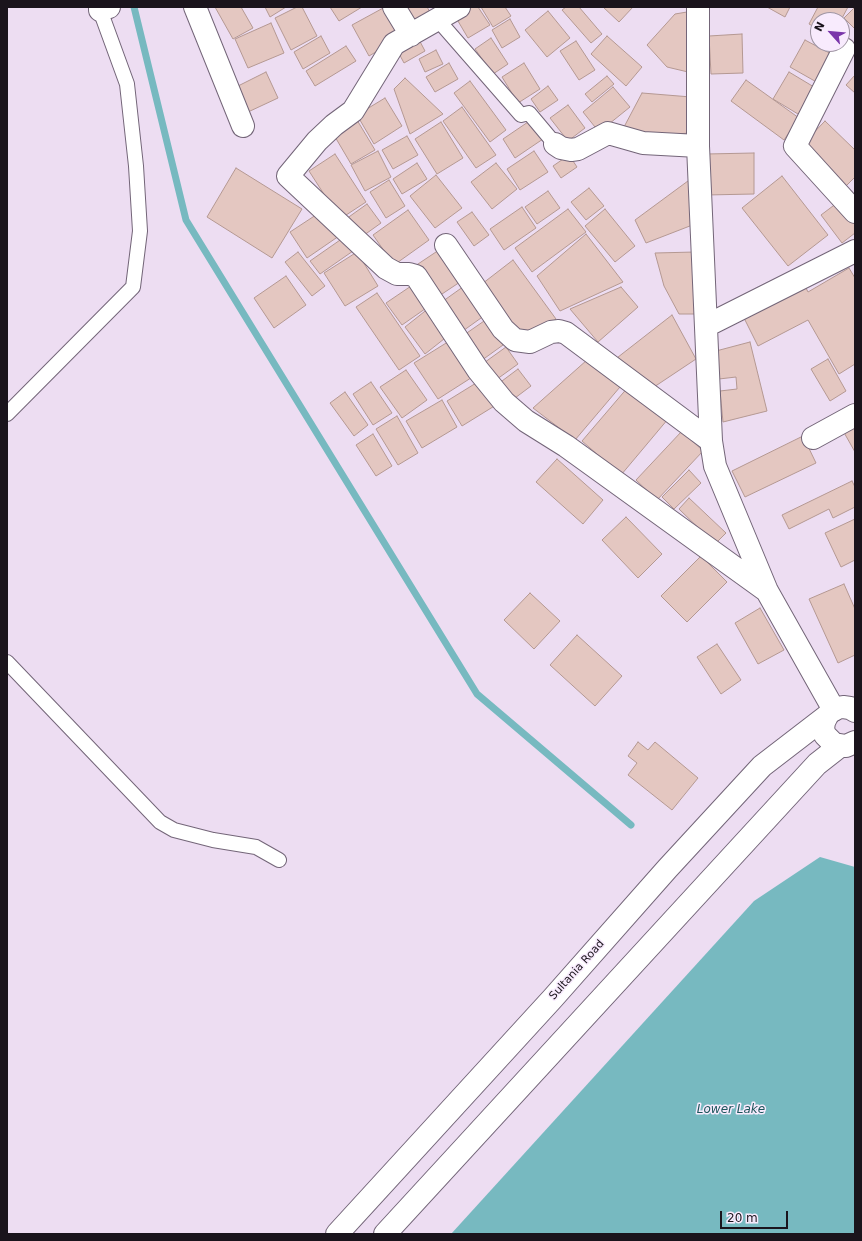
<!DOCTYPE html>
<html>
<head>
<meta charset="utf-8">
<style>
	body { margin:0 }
	#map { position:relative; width:862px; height:1241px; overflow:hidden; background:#edddf2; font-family:"DejaVu Sans",sans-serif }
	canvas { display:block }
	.frame { position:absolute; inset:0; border:8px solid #1a141c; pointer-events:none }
	.north { position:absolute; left:810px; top:12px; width:40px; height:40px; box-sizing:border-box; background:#f8ebfd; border:1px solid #9f95a3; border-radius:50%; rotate:297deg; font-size:11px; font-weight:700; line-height:16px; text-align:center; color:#1a141c }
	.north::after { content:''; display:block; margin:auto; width:14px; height:18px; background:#7a36aa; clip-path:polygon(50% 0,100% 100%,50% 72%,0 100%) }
	.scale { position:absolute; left:720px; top:1211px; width:68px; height:18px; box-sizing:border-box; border:2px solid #1a141c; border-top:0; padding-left:5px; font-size:12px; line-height:14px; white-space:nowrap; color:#1a141c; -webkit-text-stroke:3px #f8ebfd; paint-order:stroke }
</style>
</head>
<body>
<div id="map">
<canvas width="862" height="1241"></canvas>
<div class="frame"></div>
<div class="north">N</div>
<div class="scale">20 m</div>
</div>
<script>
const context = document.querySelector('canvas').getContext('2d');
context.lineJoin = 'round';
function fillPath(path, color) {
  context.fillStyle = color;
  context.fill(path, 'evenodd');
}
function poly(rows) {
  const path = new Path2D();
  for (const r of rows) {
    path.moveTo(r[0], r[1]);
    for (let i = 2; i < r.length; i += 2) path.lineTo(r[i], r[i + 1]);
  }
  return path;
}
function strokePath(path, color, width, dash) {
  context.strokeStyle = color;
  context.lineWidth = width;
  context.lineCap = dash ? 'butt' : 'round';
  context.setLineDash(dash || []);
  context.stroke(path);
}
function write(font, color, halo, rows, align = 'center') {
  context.font = font + ' "DejaVu Sans",sans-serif';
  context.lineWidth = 3;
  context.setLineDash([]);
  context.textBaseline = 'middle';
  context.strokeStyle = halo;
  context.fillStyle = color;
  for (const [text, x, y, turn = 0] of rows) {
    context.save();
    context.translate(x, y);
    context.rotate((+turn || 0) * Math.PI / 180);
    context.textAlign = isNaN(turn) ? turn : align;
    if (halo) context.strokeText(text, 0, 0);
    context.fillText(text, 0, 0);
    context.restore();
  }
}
const water = poly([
	[820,857,855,867,855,1234,451,1234,754,901]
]);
const stream = poly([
	[134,7,186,220,477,694,631,825]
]);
const building = poly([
	[215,7,241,7,253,28,233,39,215,7],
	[265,7,286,7,270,17,265,7],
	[297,7,302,7,317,36,291,50,275,18,297,7],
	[330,7,362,7,339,21,330,7],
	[385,7,403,36,369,56,352,25,385,7],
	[403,7,427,7,433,17,415,28,403,7],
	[470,7,478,7,490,25,468,38,455,16,470,7],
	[481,7,505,7,511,16,493,27,481,7],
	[566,7,579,7,602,34,591,43,562,10,566,7],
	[603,7,633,7,619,22,603,7],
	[767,7,790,7,785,17,767,7],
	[818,7,848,7,841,20,818,20,818,29,809,24,818,7],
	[855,7,855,29,844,18,855,7],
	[548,11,570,38,547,57,525,30,548,11],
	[693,11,688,72,667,67,647,45,675,14,693,11],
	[510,19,520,37,502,48,492,30,510,19],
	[271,23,284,53,248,68,235,39,271,23],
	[416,34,425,51,404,63,395,46,416,34],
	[742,34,743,73,711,74,709,36,742,34],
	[321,36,330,53,303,69,294,52,321,36],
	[607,36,642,67,626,86,591,54,607,36],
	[491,38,508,64,493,74,475,49,491,38],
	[805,40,835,56,820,84,790,67,805,40],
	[576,41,595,70,579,80,560,51,576,41],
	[346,46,356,61,315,86,306,71,346,46],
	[436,50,443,64,425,72,419,59,436,50],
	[449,63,458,79,435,92,426,77,449,63],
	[524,63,540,89,518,103,502,77,524,63],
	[266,72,278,98,248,112,236,87,266,72],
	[789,72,819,90,803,117,773,99,789,72],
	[855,75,855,93,846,85,855,75],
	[607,76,614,84,592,102,585,94,607,76],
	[405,78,443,114,410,134,394,89,405,78],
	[746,80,799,118,784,140,731,101,746,80],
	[470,81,506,130,490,142,454,93,470,81],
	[548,86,558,100,540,112,531,99,548,86],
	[613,87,630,107,599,132,583,112,613,87],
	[642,93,691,97,690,133,648,136,624,127,642,93],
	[385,98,402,126,374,144,357,115,385,98],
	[568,105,585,128,568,141,550,118,568,105],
	[462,107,496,155,476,168,443,121,462,107],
	[354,115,375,150,351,164,331,130,354,115],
	[531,120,543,139,515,158,503,139,531,120],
	[825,121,855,150,855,177,843,189,800,147,825,121],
	[441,122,463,158,437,174,415,139,441,122],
	[407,136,418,155,393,169,382,150,407,136],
	[378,151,391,177,365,191,351,165,378,151],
	[534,151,548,172,520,190,507,169,534,151],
	[754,153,754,194,706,195,706,154,754,153],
	[335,154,366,202,340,219,309,171,335,154],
	[569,155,577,167,561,178,553,166,569,155],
	[417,163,427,179,402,194,393,179,417,163],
	[496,163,517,189,492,209,471,182,496,163],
	[236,168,302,209,272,258,207,217,236,168],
	[436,175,462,208,435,228,410,196,436,175],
	[782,176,828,235,788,266,742,208,782,176],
	[692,178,695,224,646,243,635,220,692,178],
	[389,180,405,206,386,218,370,192,389,180],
	[589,188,604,206,586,220,571,202,589,188],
	[548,191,560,208,537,224,525,207,548,191],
	[841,200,855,219,855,233,842,243,821,215,841,200],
	[367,204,381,223,360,238,346,219,367,204],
	[522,207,536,228,504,250,490,229,522,207],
	[568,209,586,232,532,272,515,248,568,209],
	[605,209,635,246,615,262,585,226,605,209],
	[408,210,429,240,394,265,373,235,408,210],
	[322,211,339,236,307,258,290,232,322,211],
	[472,212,489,235,474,246,457,222,472,212],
	[586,234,623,282,560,311,537,276,586,234],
	[343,238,353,251,320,274,310,261,343,238],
	[442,248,463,280,436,298,415,266,442,248],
	[298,252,325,286,312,296,285,262,298,252],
	[357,252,378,286,345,306,324,273,357,252],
	[695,252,695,314,679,314,664,286,655,253,695,252],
	[513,260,556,319,533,337,513,332,478,287,513,260],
	[849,268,855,278,855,364,839,374,808,320,758,346,744,318,805,286,808,292,849,268],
	[286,276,306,305,274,328,254,298,286,276],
	[417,282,432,304,402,325,386,303,417,282],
	[467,284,488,313,460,333,439,304,467,284],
	[621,287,638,307,598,342,570,309,621,287],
	[377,293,420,356,399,370,356,307,377,293],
	[429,308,449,335,425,354,405,327,429,308],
	[672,315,696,359,651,389,613,361,672,315],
	[487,319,503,345,478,363,461,337,487,319],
	[451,340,474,376,438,399,414,363,451,340],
	[750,342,767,411,723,422,720,391,737,389,736,377,719,379,716,351,750,342],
	[506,347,518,364,493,382,481,365,506,347],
	[828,359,846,391,830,401,811,369,828,359],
	[587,360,620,387,575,440,533,408,587,360],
	[518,369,531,386,511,401,498,384,518,369],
	[406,370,427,400,402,418,380,387,406,370],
	[481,380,496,405,462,426,447,401,481,380],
	[371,382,392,413,373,425,353,394,371,382],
	[629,386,668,419,621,475,582,441,629,386],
	[345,392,368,425,354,436,330,403,345,392],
	[442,400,457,427,422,448,406,421,442,400],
	[397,416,418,453,398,465,376,429,397,416],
	[855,422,855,452,842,429,855,422],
	[682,431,703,451,657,500,636,480,682,431],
	[373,434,392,466,376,476,356,445,373,434],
	[803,436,816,463,745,497,732,471,803,436],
	[557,459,603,500,583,524,536,482,557,459],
	[689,470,701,483,674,509,662,497,689,470],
	[852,481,855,487,855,507,833,518,829,509,789,529,782,515,852,481],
	[689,498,726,533,715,544,679,509,689,498],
	[626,517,662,554,638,578,602,540,626,517],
	[855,519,855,560,841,567,825,533,855,519],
	[701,556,727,582,687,622,661,596,701,556],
	[844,584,855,609,855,655,838,663,809,599,844,584],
	[530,593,560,621,534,649,504,620,530,593],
	[760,608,784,650,758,664,735,623,760,608],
	[577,635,622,676,595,706,550,665,577,635],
	[717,644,741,680,721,694,697,657,717,644],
	[638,742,648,750,655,742,698,778,672,810,628,775,637,763,628,756,638,742]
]);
const lane = poly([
	[438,20,521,115,529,113,555,144],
	[7,414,133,287,140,231,136,166,127,84,100,10],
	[7,662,160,822,174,830,213,840,256,847,279,860]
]);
const street = poly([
	[100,7,100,10,109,7],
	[195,7,243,126],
	[394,7,411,35],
	[459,7,394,44,353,111,334,125,317,141,288,176,386,268,397,274,409,274,416,276,478,370,504,402,526,421,566,446,767,591],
	[698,7,698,146,711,441,715,466,767,591,834,710],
	[844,49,795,146,855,212],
	[555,144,561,148,571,150,578,149,608,133,643,143,698,146],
	[446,245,503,329,515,340,530,342,551,332,559,331,566,333,711,441],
	[706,326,855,251],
	[813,438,855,415]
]);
const primary = poly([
	[855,711,850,708,843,707,837,708,831,711,827,716,824,722,823,729,825,735,834,744,846,746,855,742],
	[337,1234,553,998,667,869,762,766,827,716],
	[385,1234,817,764,840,746]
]);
const streetNames = [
	["Sultania Road",577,970,-48]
];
const waterNames = [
	["Lower Lake",731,1110]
];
fillPath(water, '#77b9c0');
strokePath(stream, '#77b9c0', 7);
fillPath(building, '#e4c7c1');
strokePath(building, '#b49892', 1);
strokePath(lane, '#736578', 16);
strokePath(street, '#736578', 24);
strokePath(primary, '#736578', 24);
strokePath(lane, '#fff', 14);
strokePath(street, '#fff', 22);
strokePath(primary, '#fff', 22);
write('11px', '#1a141c', '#f8ebfd', streetNames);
write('italic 12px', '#1b545a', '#f8ebfd', waterNames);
</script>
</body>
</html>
